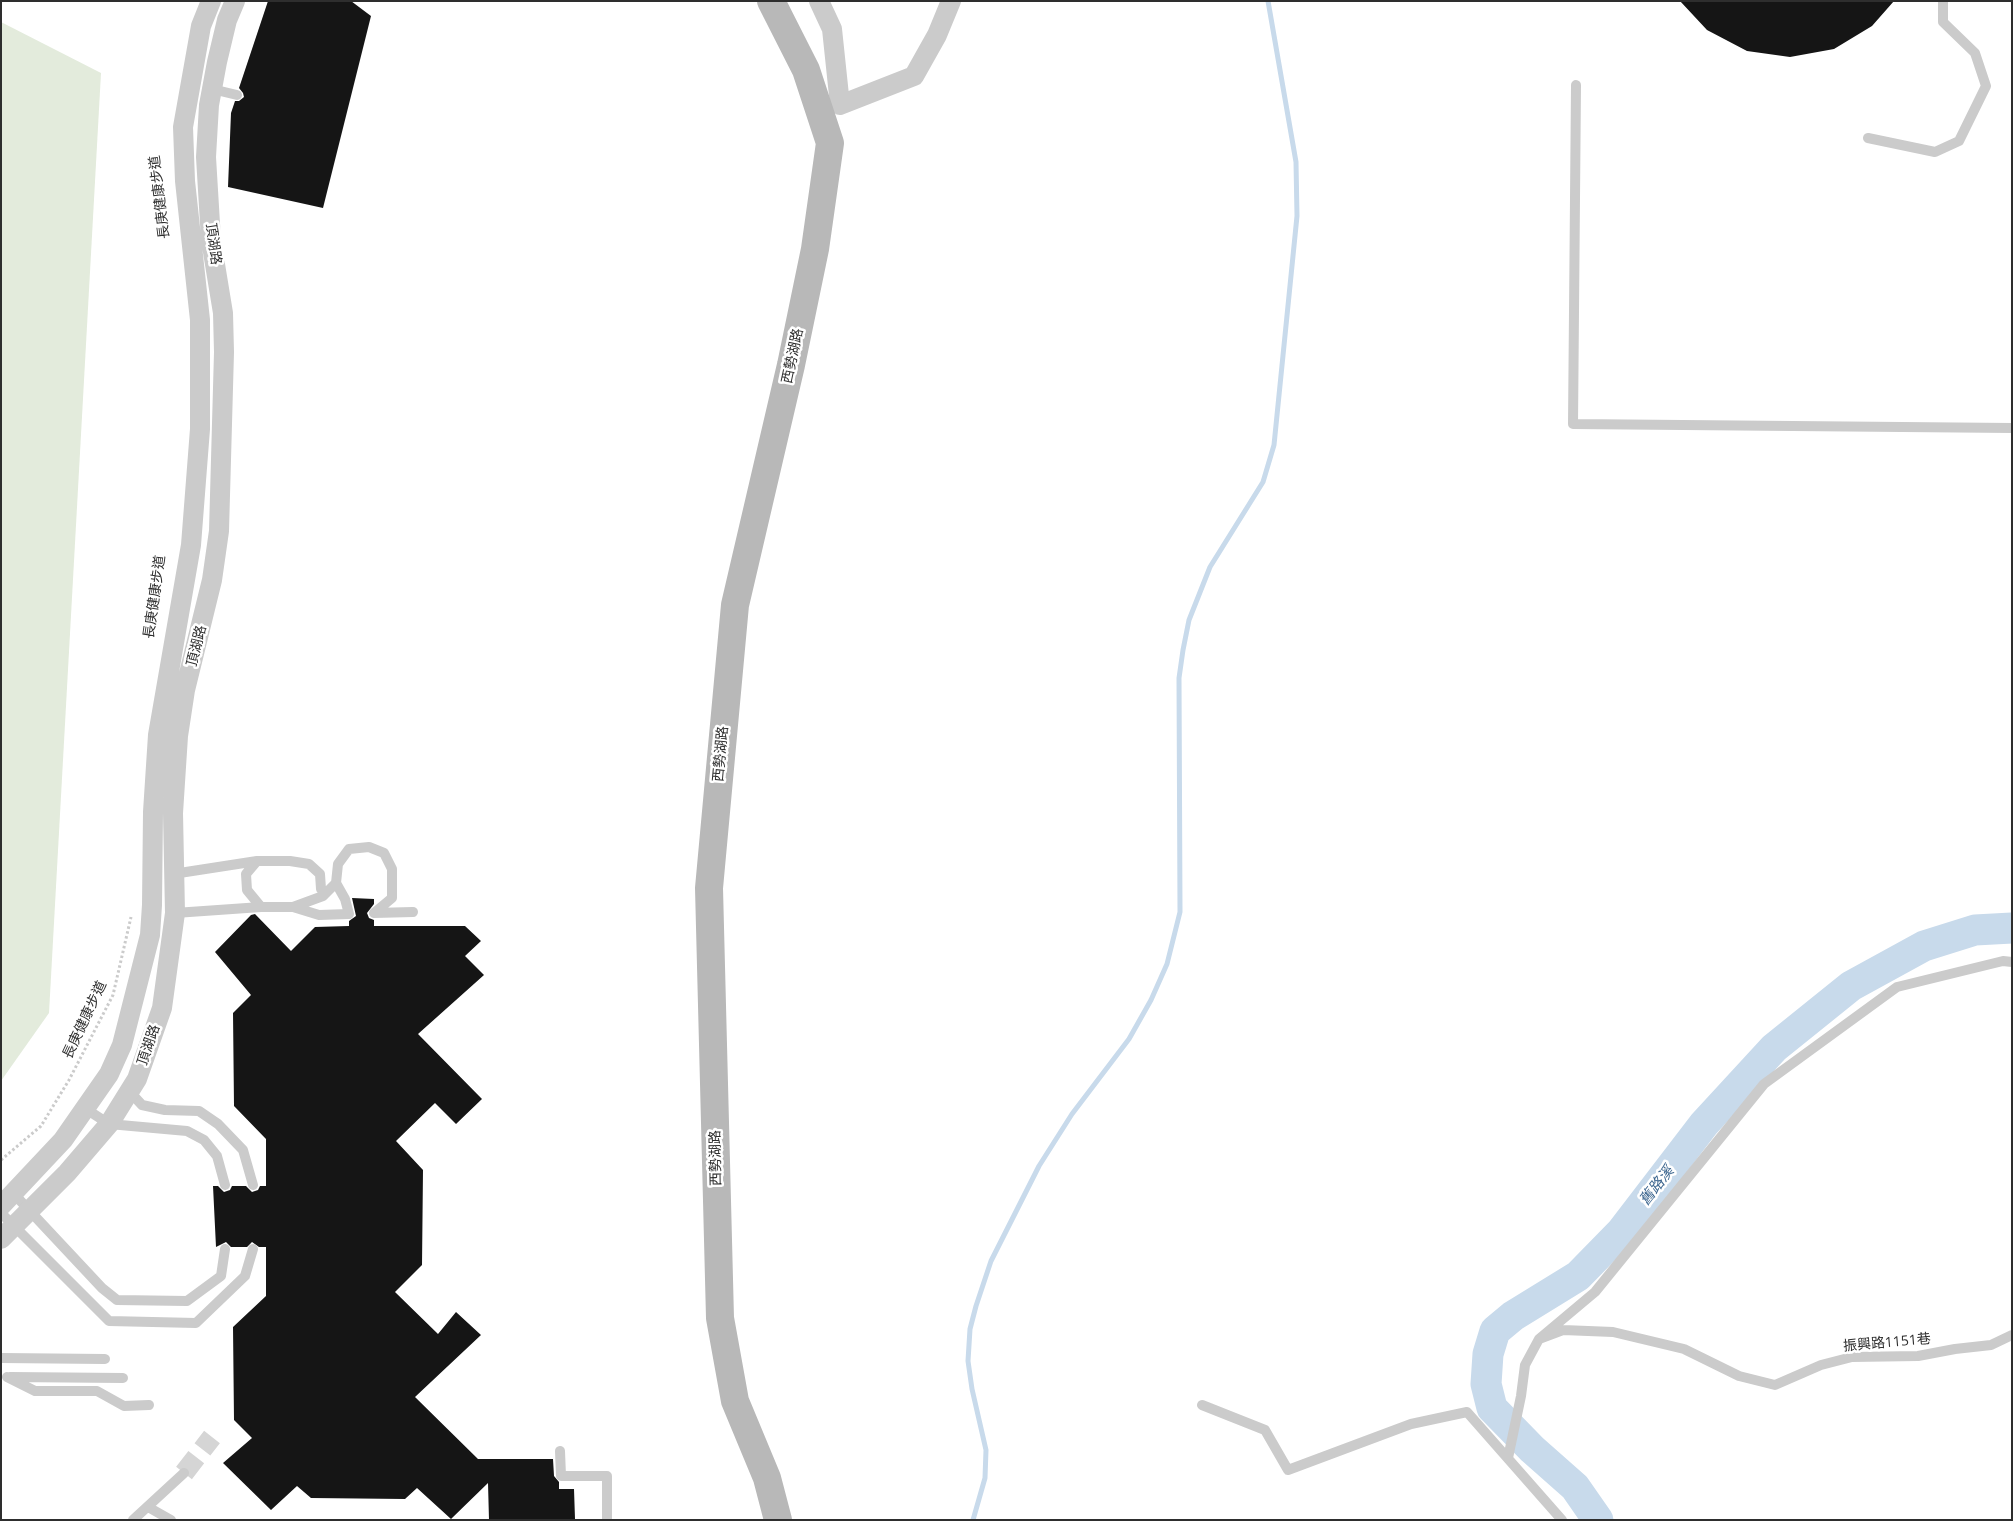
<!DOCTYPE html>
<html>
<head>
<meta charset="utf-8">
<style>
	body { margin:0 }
	#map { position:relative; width:2013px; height:1521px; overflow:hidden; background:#fff; font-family:"Open Sans",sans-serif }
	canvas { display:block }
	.frame { position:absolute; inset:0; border:2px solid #2e2e2e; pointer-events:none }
</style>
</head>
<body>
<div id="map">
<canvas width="2013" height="1521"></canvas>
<div class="frame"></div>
</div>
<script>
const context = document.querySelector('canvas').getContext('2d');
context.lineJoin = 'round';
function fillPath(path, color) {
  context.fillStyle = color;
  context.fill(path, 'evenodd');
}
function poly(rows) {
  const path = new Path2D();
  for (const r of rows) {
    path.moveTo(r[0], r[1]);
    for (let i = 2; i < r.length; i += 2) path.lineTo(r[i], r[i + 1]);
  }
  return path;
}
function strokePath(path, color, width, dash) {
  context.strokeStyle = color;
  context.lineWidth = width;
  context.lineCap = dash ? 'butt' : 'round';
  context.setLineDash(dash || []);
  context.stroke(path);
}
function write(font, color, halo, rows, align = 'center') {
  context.font = font + ' "Open Sans","Noto Sans TC",sans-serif';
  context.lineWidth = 5;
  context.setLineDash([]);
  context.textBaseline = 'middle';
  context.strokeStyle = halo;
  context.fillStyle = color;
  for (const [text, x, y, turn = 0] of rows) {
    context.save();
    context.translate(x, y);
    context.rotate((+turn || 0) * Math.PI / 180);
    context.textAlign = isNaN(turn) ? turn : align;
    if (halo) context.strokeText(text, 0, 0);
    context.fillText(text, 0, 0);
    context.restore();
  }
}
const green = poly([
	[1,22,101,73,49,1013,1,1081]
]);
const stream = poly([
	[973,1520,985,1478,986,1450,972,1389,968,1361,970,1329,976,1306,991,1261,1039,1166,1072,1114,1129,1039,1151,1000,1167,964,1180,912,1179,678,1183,650,1189,620,1210,567,1263,482,1274,445,1297,216,1296,162,1268,1]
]);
const river = poly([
	[1598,1520,1575,1487,1532,1449,1492,1408,1486,1384,1488,1354,1495,1331,1513,1316,1578,1276,1622,1231,1704,1124,1774,1048,1851,986,1924,946,1975,930,2012,928]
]);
const building = poly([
	[268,1,351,1,371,16,323,208,228,187,231,113,235,101,239,101,244,97,243,93,239,88],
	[1680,1,1894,1,1872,26,1834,49,1790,57,1747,51,1707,30],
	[352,898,374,899,374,904,367,913,369,918,374,920,374,926,465,926,481,941,465,956,484,975,418,1034,482,1099,456,1124,435,1103,396,1141,423,1170,422,1265,395,1292,438,1334,456,1312,481,1335,415,1397,478,1459,553,1459,554,1476,559,1482,559,1489,574,1489,575,1519,489,1520,488,1483,451,1519,417,1488,405,1499,311,1498,297,1486,271,1510,223,1463,252,1438,234,1420,233,1327,266,1296,266,1247,259,1247,252,1242,247,1247,231,1247,226,1242,216,1247,213,1186,218,1186,224,1192,230,1190,232,1186,246,1186,252,1192,258,1190,260,1186,266,1186,266,1139,234,1106,233,1013,251,995,215,952,251,915,255,914,291,951,315,927,349,926,349,921,356,916]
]);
const streetTunnel = poly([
	[184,1473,212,1437]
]);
const path = poly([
	[1,1160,41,1126,69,1080,113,995,131,917]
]);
const lane = poly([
	[1576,85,1573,424,2012,428],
	[212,89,237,95],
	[1868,138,1935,152,1959,141,1986,86,1975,53,1943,22,1943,1],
	[257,861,246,874,247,890,261,907],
	[173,874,257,861,290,861,309,864,320,874,321,889],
	[293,907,323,896,336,883,338,864,349,849,369,847,384,853,392,869,392,898,374,913],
	[175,913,261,907,293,907,319,915,349,914,345,899,336,883],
	[374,913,413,912],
	[130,1092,142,1105,165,1110,199,1111,218,1124,243,1150,253,1185],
	[86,1109,109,1124,187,1131,204,1140,217,1156,225,1185],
	[14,1194,102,1288,117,1300,187,1301,221,1276,225,1249],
	[1,1213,109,1321,196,1323,245,1276,253,1249],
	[1539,1339,1595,1292,1764,1084,1897,987,2003,961,2012,962],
	[1,1358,105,1359],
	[7,1377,35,1391,97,1391,124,1406,149,1405],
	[10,1377,123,1378],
	[1202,1405,1265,1430,1288,1470,1411,1424,1467,1412,1562,1520],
	[560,1451,561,1476,607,1476,607,1520],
	[1508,1458,1521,1396,1525,1365,1539,1339,1563,1330,1613,1332,1684,1349,1739,1376,1775,1385,1821,1365,1852,1357,1918,1356,1955,1349,1991,1345,2012,1335],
	[148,1507,171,1520],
	[133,1520,184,1473]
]);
const street = poly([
	[819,1,832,29,840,105,914,76,937,35,951,1],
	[1,1206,63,1140,109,1074,122,1045,150,935,152,905,153,812,158,735,191,545,200,429,200,320,185,181,183,127,201,26,211,1],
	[1,1239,67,1173,109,1124,137,1079,162,1008,175,913,173,813,178,736,185,690,212,580,219,531,224,352,223,313,211,240,206,157,209,105,217,62,227,20,235,1]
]);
const secondary = poly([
	[771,1,806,70,830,143,815,249,791,365,735,605,709,888,720,1318,735,1401,767,1478,778,1520]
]);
const streetNames = [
	["長庚健康步道",160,197,-97],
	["頂湖路",213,244,82],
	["西勢湖路",793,356,-78],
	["長庚健康步道",155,597,-82],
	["頂湖路",197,646,-76],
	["西勢湖路",721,754,-85],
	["長庚健康步道",85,1020,-65],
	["頂湖路",149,1045,-71],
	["西勢湖路",716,1158,-91],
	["振興路1151巷",1887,1343,-5]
];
const waterNames = [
	["舊路溪",1657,1186,-52]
];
fillPath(green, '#e3ebdc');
strokePath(stream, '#c8daeb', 5);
strokePath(river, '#c8daeb', 31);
fillPath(building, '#151515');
strokePath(streetTunnel, '#d5d5d5', 20, [20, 10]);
strokePath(path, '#cbcbcb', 3, [2.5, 2.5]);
strokePath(lane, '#cbcbcb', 10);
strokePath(street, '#cbcbcb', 20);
strokePath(secondary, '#b8b8b8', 28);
write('14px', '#2e2e2e', '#fff', streetNames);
write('italic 15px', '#3d668f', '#fff', waterNames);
</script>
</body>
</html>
